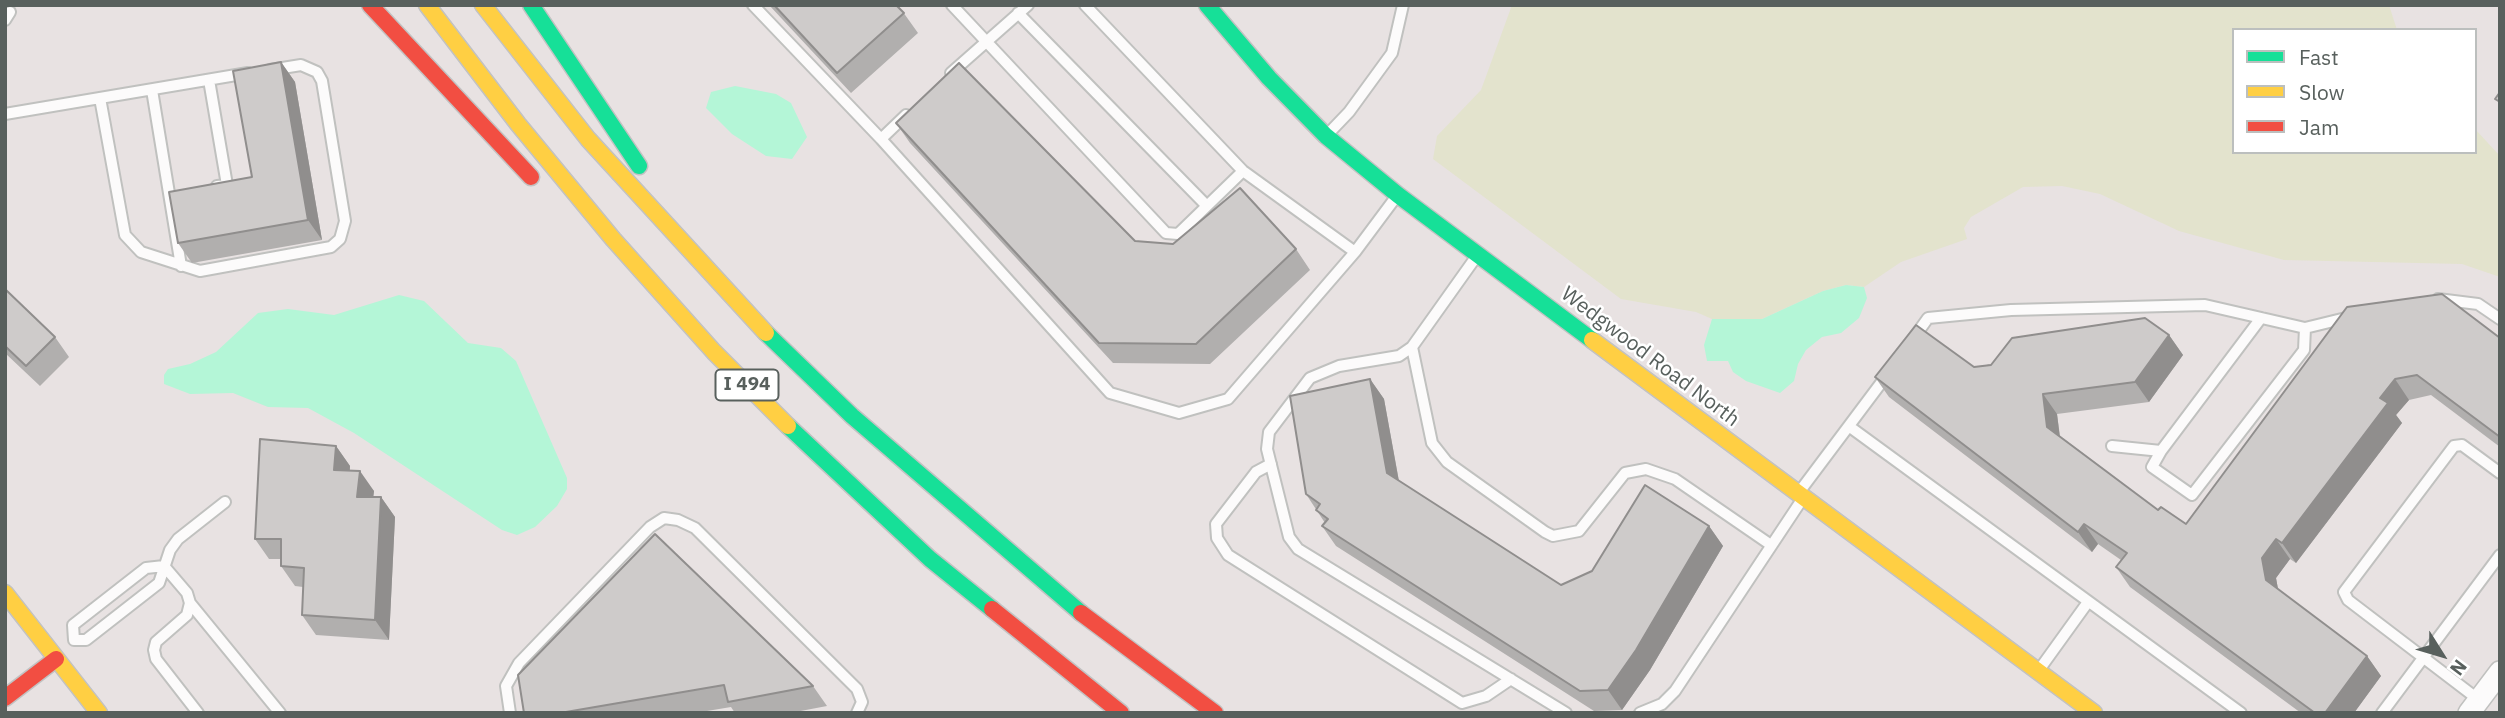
<!DOCTYPE html>
<html>
<head>
<meta charset="utf-8">
<style>
	body { margin:0 }
	#map { position:relative; width:2505px; height:718px; overflow:hidden; background:#e8e2e2; font-family:"IBM Plex Sans",sans-serif }
	canvas { display:block }
	.frame { position:absolute; inset:0; border:7px solid #58605d; pointer-events:none }
	.legend { position:absolute; left:2232px; top:28px; width:245px; height:126px; box-sizing:border-box; background:#fff; border:2px solid #bcbfbe; margin:0; padding:9px 12px; list-style:none; font-size:21px; color:#58605d }
	.legend li { display:flex; align-items:center; gap:14px; height:35px }
	.legend b { width:35px; border:2px solid #bcbfbe }
	.north { position:absolute; left:2407px; top:620px; width:70px; height:70px; -webkit-text-stroke:5px #fff; paint-order:stroke; rotate:127deg; font-size:19px; font-weight:700; line-height:28px; text-align:center; color:#58605d }
	.north::after { content:''; display:block; margin:auto; width:24px; height:32px; background:#58605d; clip-path:polygon(50% 0,100% 100%,50% 72%,0 100%) }
</style>
</head>
<body>
<div id="map">
<canvas width="2505" height="718"></canvas>
<div class="frame"></div>
<ul class="legend">
<li><b style="height:9px;background:#16e098"></b>Fast</li>
<li><b style="height:9px;background:#ffcf43"></b>Slow</li>
<li><b style="height:9px;background:#f24e42"></b>Jam</li>
</ul>
<div class="north">N</div>
</div>
<script>
const context = document.querySelector('canvas').getContext('2d');
context.lineJoin = 'round';
function fillPath(path, color) {
  context.fillStyle = color;
  context.fill(path, 'evenodd');
}
function poly(rows) {
  const path = new Path2D();
  for (const r of rows) {
    path.moveTo(r[0], r[1]);
    for (let i = 2; i < r.length; i += 2) path.lineTo(r[i], r[i + 1]);
  }
  return path;
}
function strokePath(path, color, width, dash) {
  context.strokeStyle = color;
  context.lineWidth = width;
  context.lineCap = dash ? 'butt' : 'round';
  context.setLineDash(dash || []);
  context.stroke(path);
}
function write(font, color, halo, rows, align = 'center') {
  context.font = font + ' "IBM Plex Sans",sans-serif';
  context.lineWidth = 5;
  context.setLineDash([]);
  context.textBaseline = 'middle';
  context.strokeStyle = halo;
  context.fillStyle = color;
  for (const [text, x, y, turn = 0] of rows) {
    context.save();
    context.translate(x, y);
    context.rotate((+turn || 0) * Math.PI / 180);
    context.textAlign = isNaN(turn) ? turn : align;
    if (halo) context.strokeText(text, 0, 0);
    context.fillText(text, 0, 0);
    context.restore();
  }
}
const green = poly([
	[1512,5,2389,5,2397,30,2234,30,2234,152,2475,152,2475,129,2500,156,2500,277,2462,264,2284,260,2179,231,2100,194,2062,186,2023,187,1971,217,1964,228,1967,239,1901,262,1864,287,1846,285,1823,291,1762,319,1712,319,1696,312,1621,299,1433,159,1437,136,1481,90]
]);
const water = poly([
	[735,86,776,94,791,103,807,137,792,159,766,156,732,134,706,108,711,92],
	[1846,285,1864,287,1867,298,1859,318,1841,333,1822,337,1806,350,1798,364,1794,381,1780,393,1746,381,1733,372,1728,361,1707,361,1704,345,1712,319,1762,319,1823,291],
	[399,295,424,301,468,343,501,348,516,361,567,478,567,489,557,506,535,527,517,535,502,530,354,433,308,408,268,407,233,393,190,394,164,384,164,375,168,369,190,364,216,352,258,313,288,309,334,315]
]);
const lane = poly([
	[753,5,881,139,906,115],
	[952,5,1166,233,1178,234,1243,171],
	[1085,5,1243,171,1355,252],
	[1018,13,1206,205],
	[5,20,10,12],
	[951,73,1028,5],
	[209,80,227,185,217,186],
	[152,90,181,266],
	[100,98,125,235,141,252,200,271,331,247,340,239,345,221,322,81,317,72,301,65,270,70],
	[5,114,248,73],
	[1327,135,1349,112,1392,53,1403,5],
	[881,139,1110,393,1179,413,1228,399,1355,252,1396,197],
	[1476,257,1412,347,1399,356,1339,366,1310,378,1269,432,1267,449,1289,537,1298,549,1566,713],
	[2438,299,2478,304,2500,319],
	[1913,339,1928,318,2011,310,2205,305,2305,328,2350,317],
	[1412,347,1432,443,1447,462,1545,532,1553,536,1579,531,1625,473,1646,469,1675,479,1771,545],
	[1850,427,2241,713],
	[2112,446,2161,451,2261,318],
	[2161,451,2152,467,2192,495,2304,350,2305,328],
	[1271,464,1256,472,1216,524,1217,538,1228,555,1462,703,1486,696,1511,679],
	[1800,491,1887,375],
	[164,566,146,568,73,625,74,640,86,640,159,583,170,550,178,539,225,502],
	[164,566,187,593,190,603,187,615,156,642,154,650,156,659,198,713],
	[190,603,280,713],
	[2039,670,2088,602],
	[2479,700,2348,600,2344,592,2454,446,2462,445,2500,473],
	[510,713,506,686,519,663,650,527,664,518,678,520,695,528,857,689,862,702,857,713],
	[1640,713,1662,704,1675,691,1803,498],
	[2382,713,2500,555]
]);
const street = poly([
	[2469,713,2500,672]
]);
const fast = poly([
	[531,5,639,166],
	[1207,5,1269,78,1326,136,1398,195,1592,340],
	[766,333,852,416,1081,613],
	[788,426,930,559,992,609]
]);
const slow = poly([
	[427,5,518,124,613,239,714,352,788,426],
	[483,5,588,139,766,333],
	[1592,340,2094,713],
	[5,593,99,713]
]);
const jam = poly([
	[370,5,531,177],
	[992,609,1121,713],
	[1081,613,1215,713],
	[5,698,56,659]
]);
const wall = poly([
	[769,5,898,5,918,33,851,93],
	[281,62,295,82,322,240,192,263,178,243,252,177],
	[896,123,1135,241,1173,244,1296,249,1310,270,1210,364,1113,363,910,143],
	[5,289,55,337,69,357,40,386,5,353],
	[2347,307,2500,338,2500,447,2431,395,2409,400,2396,415,2402,423,2296,563,2290,559,2276,578,2278,589,2367,656,2381,676,2354,713,2301,713,2130,587,2116,567,2121,560,2098,544,2092,552,1889,397,1875,377,1974,367,2169,335,2183,355,2149,402,2057,414,2060,436,2158,510,2186,524],
	[1370,379,1384,399,1399,481,1561,585,1709,526,1723,546,1650,670,1622,710,1594,711,1336,546,1322,526,1325,523,1306,494],
	[336,446,350,466,350,470,374,491,373,497,381,497,395,517,389,640,316,635,302,615,303,587,295,586,281,566,281,559,269,559,255,539],
	[518,675,813,686,827,706,790,713,735,713,731,707,695,713,524,713]
]);
const shadedWall = poly([
	[281,62,295,82,322,240,308,220],
	[2169,335,2183,355,2149,402,2135,382],
	[1370,379,1384,399,1401,493,1387,473],
	[2395,379,2409,400,2396,415,2402,423,2296,563,2282,543,2380,398],
	[2043,394,2057,414,2061,447,2047,427],
	[336,446,350,466,348,490,334,470],
	[360,471,374,491,371,517,357,497],
	[381,497,395,517,389,640,375,620],
	[2084,524,2098,544,2092,552,2078,532],
	[1709,526,1723,546,1650,670,1622,710,1608,690],
	[2276,539,2290,559,2276,578,2280,600,2266,580,2262,558],
	[2367,656,2381,676,2354,713,2325,713]
]);
const building = poly([
	[774,5,896,5,904,13,837,73,774,5],
	[281,62,308,220,178,243,169,192,252,177,233,71,281,62],
	[959,63,1135,241,1173,244,1240,188,1296,249,1196,344,1099,343,896,123,959,63],
	[2500,92,2500,102,2495,99,2500,92],
	[5,289,55,337,26,366,5,346,5,289],
	[2442,294,2500,338,2500,437,2417,375,2395,379,2380,398,2388,403,2282,543,2276,539,2262,558,2266,580,2367,656,2325,713,2315,713,2116,567,2127,553,2084,524,2078,532,1875,377,1916,325,1974,367,1991,365,2012,338,2145,318,2169,335,2135,382,2043,394,2047,427,2158,510,2161,507,2186,524,2347,307,2442,294],
	[1370,379,1387,473,1561,585,1592,571,1645,485,1709,526,1636,650,1608,690,1580,691,1322,526,1328,519,1316,510,1320,504,1306,494,1290,396,1370,379],
	[260,439,336,446,334,470,360,471,357,497,381,497,375,620,302,615,304,568,281,566,281,539,255,539,260,439],
	[655,534,813,686,728,702,724,685,560,713,524,713,518,675,655,534]
]);
const shields = [
	[747,385,63]
];
const shieldNames = [
	["I 494",747,385]
];
const streetNames = [
	["Wedgwood Road North",1650,357,37]
];
fillPath(green, '#e3e3cd');
fillPath(water, '#b4f6d7');
strokePath(lane, '#c0c1bf', 14);
strokePath(street, '#c0c1bf', 24);
strokePath(fast, '#c2c2c2', 19);
strokePath(slow, '#c2c2c2', 19);
strokePath(jam, '#c2c2c2', 19);
strokePath(lane, '#fcfbfb', 10);
strokePath(street, '#fcfbfb', 21);
strokePath(fast, '#16e098', 16);
strokePath(slow, '#ffcf43', 16);
strokePath(jam, '#f24e42', 16);
fillPath(wall, '#b1afae');
fillPath(shadedWall, '#908e8d');
fillPath(building, '#cecbca');
strokePath(building, '#908e8d', 2);
for (const [x, y, w] of shields) {
  const box = new Path2D();
  box.roundRect(x - w / 2, y - 15.5, w, 31, 5);
  context.fillStyle = '#fff';
  context.fill(box);
  strokePath(box, '#58605d', 2);
}
write('bold 19px', '#58605d', null, shieldNames);
write('21px', '#58605d', '#fff', streetNames);
</script>
</body>
</html>
